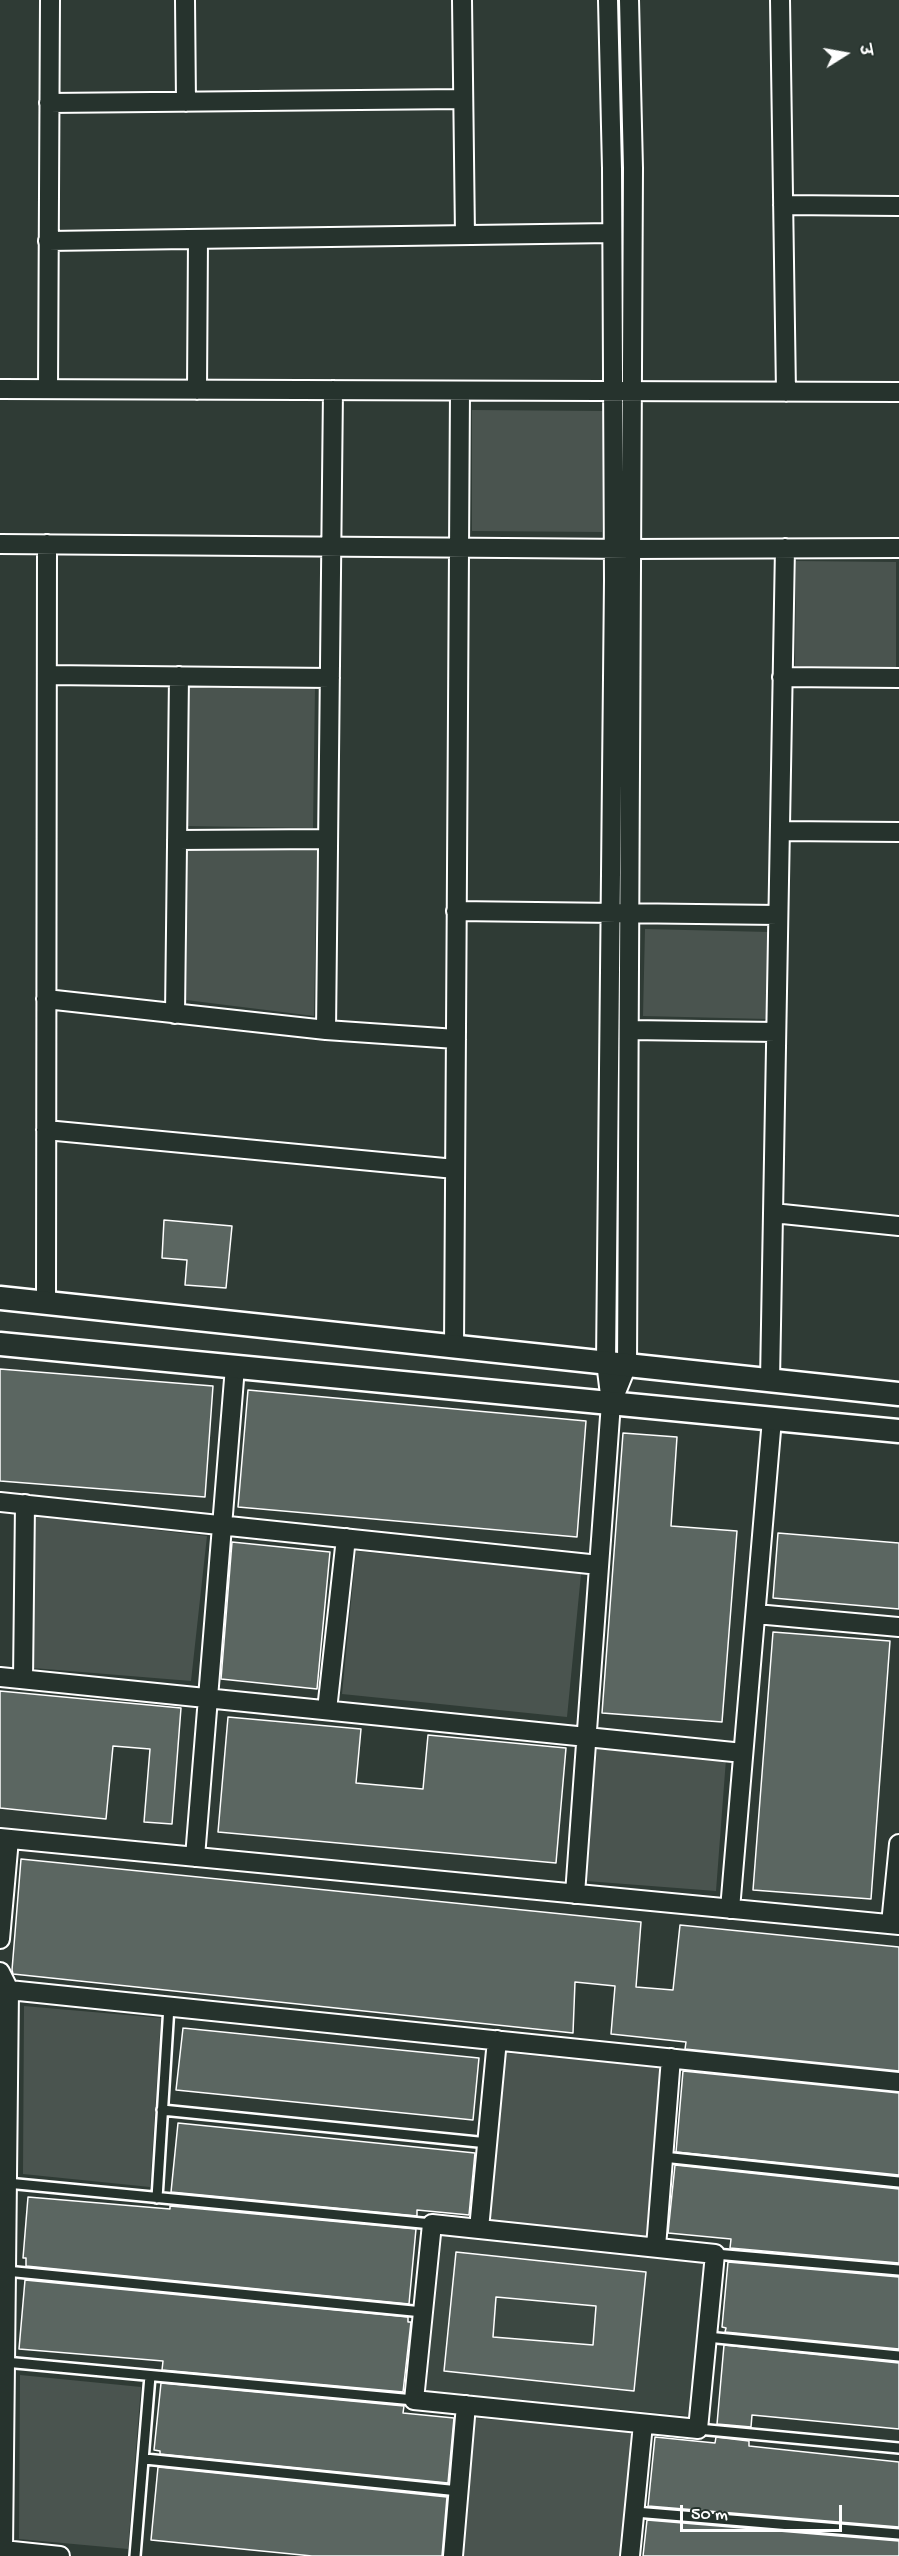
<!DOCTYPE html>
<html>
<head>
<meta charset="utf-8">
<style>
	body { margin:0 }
	#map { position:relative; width:899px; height:2556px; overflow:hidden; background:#2f3b35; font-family:"Gochi Hand","Playpen Sans Deva",sans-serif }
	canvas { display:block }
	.north { position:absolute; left:815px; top:24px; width:60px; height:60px; -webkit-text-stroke:4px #26332d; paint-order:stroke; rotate:79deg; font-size:16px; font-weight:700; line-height:24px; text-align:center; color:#fff }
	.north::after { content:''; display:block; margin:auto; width:21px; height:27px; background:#fff; clip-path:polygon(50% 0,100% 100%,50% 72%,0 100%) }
	.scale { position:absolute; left:680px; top:2505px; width:162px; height:27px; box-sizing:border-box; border:3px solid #fff; border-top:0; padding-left:8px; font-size:18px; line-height:21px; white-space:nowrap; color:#fff; -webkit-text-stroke:4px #26332d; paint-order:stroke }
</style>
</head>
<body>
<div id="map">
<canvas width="899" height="2556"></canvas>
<div class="north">उ</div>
<div class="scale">50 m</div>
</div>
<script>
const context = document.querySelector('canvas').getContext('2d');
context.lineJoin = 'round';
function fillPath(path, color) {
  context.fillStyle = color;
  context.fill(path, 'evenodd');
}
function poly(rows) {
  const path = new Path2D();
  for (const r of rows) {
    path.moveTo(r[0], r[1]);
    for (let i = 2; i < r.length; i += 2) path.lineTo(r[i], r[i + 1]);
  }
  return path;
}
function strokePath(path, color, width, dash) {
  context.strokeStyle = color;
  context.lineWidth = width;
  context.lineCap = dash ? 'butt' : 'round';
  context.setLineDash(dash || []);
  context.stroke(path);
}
const built = poly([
	[441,2235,704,2261,689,2416,426,2391]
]);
const green = poly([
	[472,410,603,411,602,532,472,531],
	[796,561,896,562,896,667,795,666],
	[188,686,315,688,313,828,186,826],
	[317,849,314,1016,186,1000,188,851],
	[645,929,769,932,767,1019,643,1016],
	[34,1516,207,1536,191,1681,33,1668],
	[356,1551,581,1574,567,1717,342,1694],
	[597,1749,726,1759,716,1891,586,1881],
	[24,2006,161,2018,150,2187,23,2174],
	[506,2053,661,2068,646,2236,490,2221],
	[20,2375,141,2387,128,2549,19,2539],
	[474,2418,632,2430,622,2556,463,2556]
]);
const building = poly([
	[164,1220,232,1226,226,1288,185,1285,187,1260,162,1258,164,1220],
	[0,1369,213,1386,205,1497,0,1481,0,1369],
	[248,1390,586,1421,577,1537,238,1507,248,1390],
	[623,1433,677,1437,671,1526,737,1531,722,1722,602,1713,623,1433],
	[778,1533,899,1543,899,1609,773,1598,778,1533],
	[232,1542,330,1552,317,1689,221,1679,232,1542],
	[773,1632,890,1641,871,1899,753,1890,773,1632],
	[0,1691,181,1708,172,1824,144,1822,150,1749,113,1746,106,1819,0,1808,0,1691],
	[228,1717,361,1729,356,1783,423,1789,428,1735,566,1748,556,1863,218,1832,228,1717],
	[21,1859,641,1922,636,1987,673,1990,680,1925,899,1947,899,2071,685,2049,686,2042,611,2034,615,1986,575,1982,573,2033,13,1974,12,1970,21,1859],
	[183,2028,479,2058,473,2120,176,2090,183,2028],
	[683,2071,899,2093,899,2175,676,2152,683,2071],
	[178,2123,475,2153,469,2215,417,2210,417,2216,171,2192,178,2123],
	[675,2165,899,2189,899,2263,730,2248,731,2239,668,2233,675,2165],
	[28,2197,170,2209,170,2206,416,2229,409,2304,26,2266,26,2258,23,2258,28,2197],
	[456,2252,646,2272,634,2391,444,2371,456,2252],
	[496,2297,596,2306,593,2345,493,2337,496,2297],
	[728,2262,899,2277,899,2349,725,2332,726,2328,722,2327,728,2262],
	[25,2280,408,2317,408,2322,411,2322,403,2392,162,2370,163,2361,19,2349,25,2280],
	[724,2345,899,2363,899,2429,752,2415,751,2427,717,2424,724,2345],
	[161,2383,404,2406,403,2413,454,2418,448,2483,160,2454,160,2451,154,2450,161,2383],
	[655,2437,715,2443,716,2437,749,2441,749,2446,899,2462,899,2527,648,2506,655,2437],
	[158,2467,447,2497,442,2556,312,2556,151,2540,158,2467],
	[647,2520,899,2541,899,2556,643,2556,647,2520]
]);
const service = poly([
	[162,2110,488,2143],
	[663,2157,899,2182],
	[7,2183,432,2224],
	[157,2198,169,2006],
	[715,2254,899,2270],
	[6,2271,423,2312],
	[707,2337,899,2356],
	[5,2362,414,2400],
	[698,2429,899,2448],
	[145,2459,459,2491],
	[635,2512,899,2534],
	[135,2556,150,2376]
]);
const minor = poly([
	[185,0,186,102],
	[462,0,465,235],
	[780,0,786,392],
	[49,103,463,99],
	[783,205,899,206],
	[48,241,612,233],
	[0,389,899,392],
	[48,389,50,0],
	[197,390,198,239],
	[0,544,631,549,899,548],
	[47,675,330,678],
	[782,677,899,678],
	[780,831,899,832],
	[177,840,328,839],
	[456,911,778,915],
	[46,999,326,1030,456,1039],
	[175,1014,179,676],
	[326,1030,333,390],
	[629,1030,776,1032],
	[46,1130,455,1169],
	[773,1213,899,1226],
	[46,1303,47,544],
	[454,1346,460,391],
	[770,1380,785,548],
	[612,1402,627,1365,633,168,629,0],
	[0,1502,599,1565],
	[756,1614,899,1627],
	[0,1677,743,1753],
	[23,1679,25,1504],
	[327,1710,346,1538],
	[0,1838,899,1925],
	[195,1857,235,1367],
	[575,1894,611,1403,606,1362,614,580,612,169,608,0],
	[730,1909,772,1419],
	[891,1924,899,1844],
	[0,1939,9,1839],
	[0,1972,9,1990,3,2550,60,2556],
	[9,1990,899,2082],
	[432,2224,715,2254,698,2429,414,2400,432,2224],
	[479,2229,497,2040],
	[656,2247,671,2058],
	[453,2556,466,2405],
	[630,2556,643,2424]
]);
const tertiary = poly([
	[0,1298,899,1394],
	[0,1344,899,1431]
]);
fillPath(built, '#3c4842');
fillPath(green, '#4a544f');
fillPath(building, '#5b6661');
strokePath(building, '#fff', 1.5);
strokePath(service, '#fff', 14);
strokePath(minor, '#fff', 22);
strokePath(tertiary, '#fff', 27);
strokePath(service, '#26332d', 9);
strokePath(minor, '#26332d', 18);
strokePath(tertiary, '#26332d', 22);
</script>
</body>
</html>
